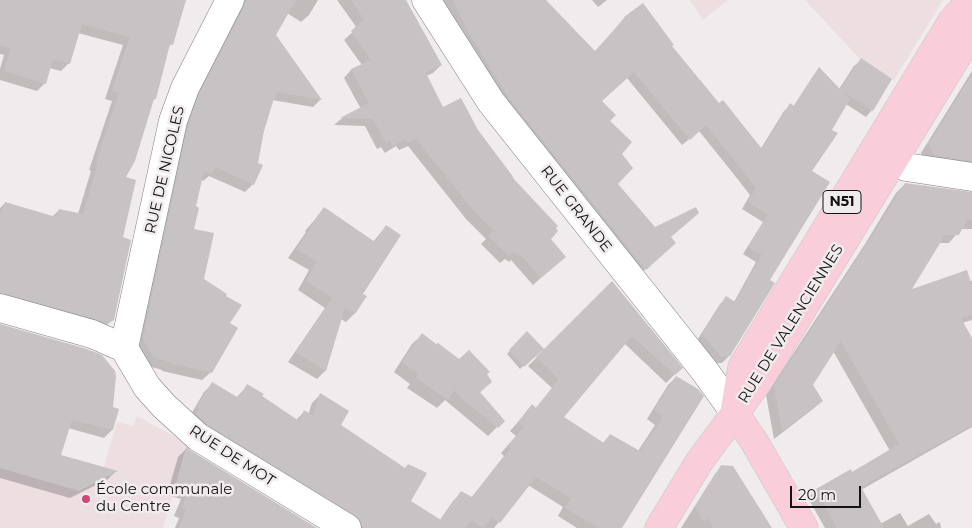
<!DOCTYPE html>
<html>
<head>
<meta charset="utf-8">
<style>
	body { margin:0 }
	#map { position:relative; width:972px; height:528px; overflow:hidden; background:#f0ebec; font-family:Montserrat,sans-serif }
	canvas { display:block }
	.scale { position:absolute; left:790px; top:486px; width:71px; height:22px; box-sizing:border-box; border:2px solid #151314; border-top:0; padding-left:6px; font-size:15px; line-height:18px; white-space:nowrap; color:#151314; -webkit-text-stroke:4px #f0ebec; paint-order:stroke }
</style>
</head>
<body>
<div id="map">
<canvas width="972" height="528"></canvas>
<div class="scale">20 m</div>
</div>
<script>
const context = document.querySelector('canvas').getContext('2d');
context.lineJoin = 'round';
function fillPath(path, color) {
  context.fillStyle = color;
  context.fill(path, 'evenodd');
}
function poly(rows) {
  const path = new Path2D();
  for (const r of rows) {
    path.moveTo(r[0], r[1]);
    for (let i = 2; i < r.length; i += 2) path.lineTo(r[i], r[i + 1]);
  }
  return path;
}
function strokePath(path, color, width, dash) {
  context.strokeStyle = color;
  context.lineWidth = width;
  context.lineCap = dash ? 'butt' : 'round';
  context.setLineDash(dash || []);
  context.stroke(path);
}
function write(font, color, halo, rows, align = 'center') {
  context.font = font + ' Montserrat,sans-serif';
  context.lineWidth = 5;
  context.setLineDash([]);
  context.textBaseline = 'middle';
  context.strokeStyle = halo;
  context.fillStyle = color;
  for (const [text, x, y, turn = 0] of rows) {
    context.save();
    context.translate(x, y);
    context.rotate((+turn || 0) * Math.PI / 180);
    context.textAlign = isNaN(turn) ? turn : align;
    if (halo) context.strokeText(text, 0, 0);
    context.fillText(text, 0, 0);
    context.restore();
  }
}
const built = poly([
	[690,0,728,0,703,20],
	[805,0,943,0,894,80,861,60],
	[137,416,188,444,163,528,0,528,0,440,103,470,117,422,133,426]
]);
const shadow = poly([
	[0,0,185,0,171,44,168,48,155,99,152,101,125,178,121,238,113,319,105,327,0,302,0,208,5,203,52,217,59,210,78,214,91,171,89,170,112,101,105,99,123,45,78,33,69,63,61,71,49,68,45,83,37,91,0,80,0,69,4,55,0,54],
	[236,0,318,0,309,15,301,22,287,13,274,35,320,100,313,107,272,100,263,130,253,184,245,192,209,176,203,181,201,180,195,207,192,229,203,280,228,324,211,372,202,380,162,371,162,370,145,365,136,347,181,134],
	[337,0,403,0,441,65,433,73,426,76,442,108,477,131,512,177,512,178,549,239,556,264,533,285,511,260,509,262,505,259,500,263,481,244,486,239,466,219,408,146,399,150,396,146,385,153,381,147,377,149,365,126,334,125,341,119,361,109,344,78,351,70,362,65,344,40,357,28],
	[443,0,544,0,595,52,625,17,671,46,719,104,760,150,784,111,791,105,793,107,813,76,819,69,839,89,854,66,861,60,872,110,866,117,846,104,830,130,811,171,768,280,729,356,722,363,714,363,696,342,720,304,726,298,734,302,756,262,743,254,763,222,742,209,750,195,732,172,699,131,682,145,627,78,600,102,620,154,617,184,655,228,670,238,667,249,639,275,474,58],
	[592,0,607,0,598,7],
	[972,71,972,172,925,164,921,153],
	[905,184,972,193,972,229,961,229,949,243,938,243,909,291,972,281,972,320,962,323,972,341,972,427,861,490,880,524,900,513,908,526,929,514,936,524,940,522,941,528,825,528,808,498,816,490,851,471,852,473,890,451,833,351,811,385,822,401,813,409,774,439,766,395,865,244,896,193],
	[324,209,373,242,386,226,355,313,346,322,341,319,325,371,317,379,288,362,325,308,298,290,309,270,288,258,306,232,305,231],
	[612,283,681,368,666,383,624,343,562,417,602,444,610,435,638,451,655,425,647,419,668,385,676,377,697,390,620,528,577,528,558,516,563,507,528,485,494,528,352,528,190,416,204,392,212,384,236,398,247,386,296,420,304,412,308,415,312,403,320,395,339,426,409,502,440,520,453,501,461,493,471,498,504,456,501,453,516,436,510,431,532,406,535,409,552,388,528,366],
	[0,325,112,408,117,410,112,430,104,438,68,428,60,456,115,472,108,479,70,498,0,478],
	[527,333,542,349,520,369,507,354],
	[422,335,459,360,486,374,491,382,479,393,503,421,488,436,445,400,437,408,407,388,410,384,394,372,412,344],
	[186,449,315,528,175,528,179,518,174,516,181,499,167,495,178,457],
	[722,467,770,528,681,528,715,474]
]);
const building = poly([
	[0,0,186,0,173,45,170,44,156,99,154,99,135,161,126,177,136,180,123,237,131,240,114,320,107,324,96,319,0,293,0,215,5,202,56,217,59,209,83,214,98,163,96,162,119,93,112,91,130,37,82,24,70,64,53,59,46,84,4,71,11,48,0,45],
	[246,0,296,0,276,35,322,100,276,92,264,131,258,163,263,165,254,185,215,167,212,174,204,171,196,206,199,208,194,229,214,233,204,279,227,294,226,296,242,305,230,323,238,328,212,373,170,363,170,362,153,357,143,339,188,125,199,94,244,7],
	[351,0,406,0,442,65,426,73,443,107,461,98,478,130,514,178,512,177,558,226,556,228,558,231,551,239,566,257,541,278,520,254,517,255,513,252,509,256,488,236,493,230,474,211,416,139,407,143,405,139,393,146,389,140,386,143,373,119,340,118,369,103,351,69,371,60,351,31,364,19],
	[453,0,546,0,595,51,625,18,624,17,643,3,674,45,672,46,719,103,723,100,762,149,790,103,794,106,819,67,840,89,861,58,892,79,873,111,843,92,850,99,832,130,838,133,812,171,830,182,770,280,775,283,730,356,721,357,702,334,726,296,735,302,762,255,748,247,768,215,748,202,756,188,738,165,706,125,690,140,634,72,602,101,616,115,610,121,632,142,622,154,633,168,618,184,655,227,696,207,699,213,671,237,676,243,646,270,509,98,467,30],
	[972,74,972,161,934,155,929,144],
	[905,183,972,192,972,220,967,220,959,235,945,235,912,289,967,270,972,286,972,315,961,318,972,338,972,425,861,487,884,528,837,528,816,489,851,469,852,472,899,444,841,341,813,385,823,401,782,431,774,386,873,234],
	[324,207,375,242,386,225,401,235,363,294,367,296,355,314,345,308,326,371,295,352,333,298,306,281,317,261,296,249,314,223,313,222],
	[612,281,683,368,675,375,632,336,564,417,604,443,610,434,640,451,663,417,654,410,676,376,698,389,704,396,622,528,599,528,565,508,571,498,536,477,500,523,492,518,483,528,472,520,465,528,363,528,360,520,355,515,207,424,196,414,200,409,197,407,212,382,239,398,247,384,264,394,262,396,299,421,304,410,313,416,320,393,349,411,341,425,405,468,408,464,427,473,411,501,441,520,461,491,472,497,511,448,508,445,524,427,518,422,532,404,536,408,559,379,536,357],
	[0,324,87,349,102,355,115,371,116,376,113,407,119,409,113,430,72,420,61,455,118,471,79,491,0,468],
	[527,331,544,349,524,367,509,350],
	[422,333,436,344,438,343,459,359,469,350,490,372,487,374,492,382,480,392,505,421,498,428,461,398,454,390,448,400,416,378,419,374,402,362],
	[186,447,190,450,317,528,179,528,186,510,182,508,188,491,175,487],
	[721,465,733,466,772,528,713,528,709,518,703,521,695,507]
]);
const minor = poly([
	[426,0,491,102,704,370,735,413],
	[895,139,893,161,906,167,972,177],
	[0,308,92,334,124,348,147,387,164,406,198,437,347,528],
	[124,348,173,121,185,88,230,0]
]);
const major = poly([
	[735,409,742,367,952,21,971,0],
	[735,413,755,443,804,528],
	[659,528,699,462,758,382,972,32]
]);
const markers = [
	[86,499,5,"#d14577"]
];
const shields = [
	[842,202,38]
];
const shieldNames = [
	["N51",842,202]
];
const streetNames = [
	["RUE DE NICOLES",165,170,-77],
	["RUE GRANDE",576,209,52],
	["RUE DE VALENCIENNES",791,324,-58],
	["RUE DE MOT",232,456,33]
];
const poiNames = [
	["École communale",96,490],
	["du Centre",96,507]
];
fillPath(built, '#ecdee1');
fillPath(shadow, '#0003');
fillPath(building, '#c7c3c4');
strokePath(minor, '#827d7e', 29);
strokePath(major, '#c7c6c7', 29);
strokePath(minor, '#fff', 28);
strokePath(major, '#f9cdd9', 28);
for (const [x, y, r, color] of markers) {
  const dot = new Path2D();
  dot.arc(x, y, r, 0, 2 * Math.PI);
  context.fillStyle = color;
  context.fill(dot);
  strokePath(dot, '#f0ebec', 2);
}
for (const [x, y, w] of shields) {
  const box = new Path2D();
  box.roundRect(x - w / 2, y - 11.5, w, 23, 4);
  context.fillStyle = '#f0ebec';
  context.fill(box);
  strokePath(box, '#151314', 1);
}
write('bold 14px', '#151314', null, shieldNames);
write('15px', '#151314', '#f0ebec', streetNames);
write('15px', '#151314', '#f0ebec', poiNames, 'left');
</script>
</body>
</html>
